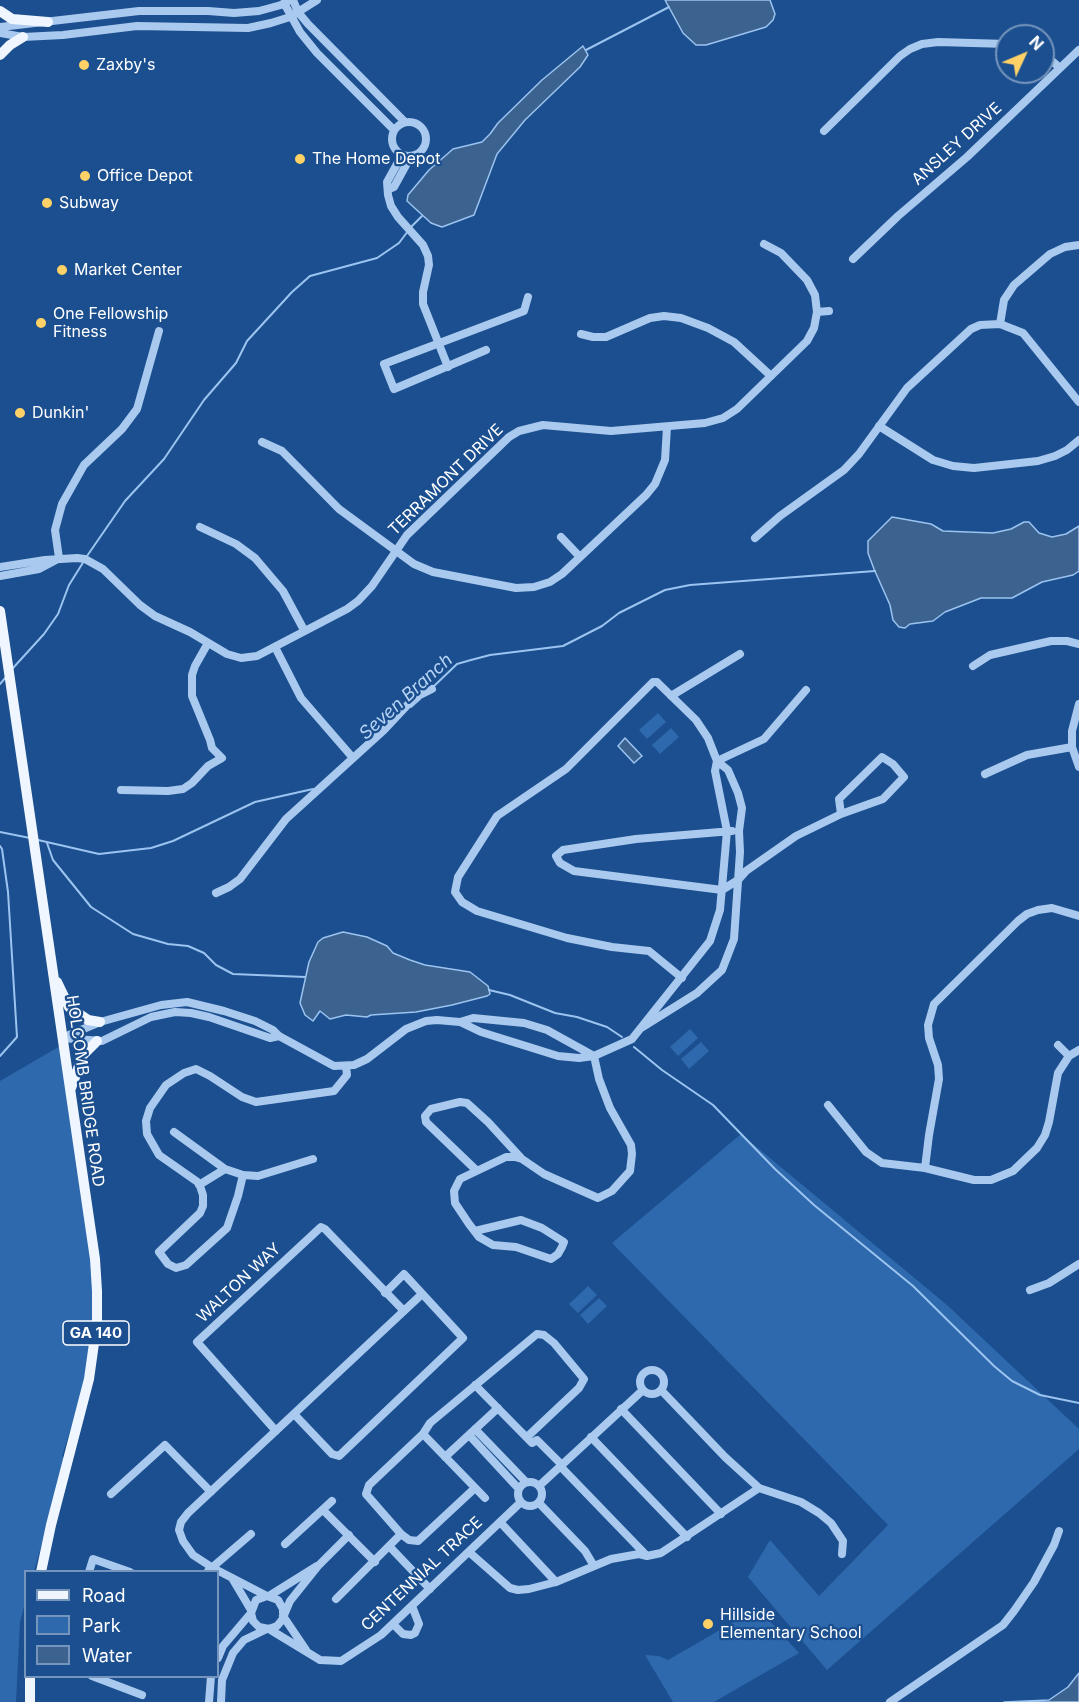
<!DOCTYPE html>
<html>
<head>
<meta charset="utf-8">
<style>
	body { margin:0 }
	#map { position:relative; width:1079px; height:1702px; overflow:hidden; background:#1b4f8f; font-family:Inter,sans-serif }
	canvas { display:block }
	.legend { position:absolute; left:24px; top:1570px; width:195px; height:108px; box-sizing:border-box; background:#1b4f8f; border:2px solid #7695bc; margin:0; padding:8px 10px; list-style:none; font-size:18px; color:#fff }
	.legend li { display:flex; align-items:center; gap:12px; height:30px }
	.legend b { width:30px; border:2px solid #7695bc }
	.north { position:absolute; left:995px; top:24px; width:60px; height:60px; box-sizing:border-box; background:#1b4f8f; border:2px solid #7695bc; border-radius:50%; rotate:46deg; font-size:16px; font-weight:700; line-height:24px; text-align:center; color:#fff }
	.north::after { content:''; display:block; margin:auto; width:21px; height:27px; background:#ffd166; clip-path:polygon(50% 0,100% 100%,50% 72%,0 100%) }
</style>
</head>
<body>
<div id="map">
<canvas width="1079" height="1702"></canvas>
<ul class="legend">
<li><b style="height:8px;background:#f0f6ff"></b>Road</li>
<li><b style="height:16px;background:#2e69ad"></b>Park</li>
<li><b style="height:16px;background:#3c6290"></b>Water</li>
</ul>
<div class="north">N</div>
</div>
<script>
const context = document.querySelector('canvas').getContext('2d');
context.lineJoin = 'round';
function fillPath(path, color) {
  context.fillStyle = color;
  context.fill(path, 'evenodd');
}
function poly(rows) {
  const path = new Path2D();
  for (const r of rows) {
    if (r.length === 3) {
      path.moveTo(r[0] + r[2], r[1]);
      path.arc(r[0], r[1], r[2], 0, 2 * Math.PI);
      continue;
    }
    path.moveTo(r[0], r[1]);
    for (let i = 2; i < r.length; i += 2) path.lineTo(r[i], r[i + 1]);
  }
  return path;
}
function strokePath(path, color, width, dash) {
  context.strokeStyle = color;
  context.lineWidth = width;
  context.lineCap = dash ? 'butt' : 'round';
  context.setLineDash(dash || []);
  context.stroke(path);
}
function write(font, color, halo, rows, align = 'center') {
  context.font = font + ' Inter,sans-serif';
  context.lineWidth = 4.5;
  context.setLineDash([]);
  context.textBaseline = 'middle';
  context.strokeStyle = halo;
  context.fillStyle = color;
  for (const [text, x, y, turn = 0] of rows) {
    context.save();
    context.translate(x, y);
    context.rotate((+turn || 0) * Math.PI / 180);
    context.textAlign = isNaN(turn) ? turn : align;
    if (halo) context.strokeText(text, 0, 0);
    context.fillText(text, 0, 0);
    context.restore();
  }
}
const green = poly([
	[658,713,666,722,647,739,639,730],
	[671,728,679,737,660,754,652,745],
	[690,1029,698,1038,678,1056,670,1047],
	[67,1042,100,1336,62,1456,66,1460,34,1571,26,1572,25,1603,20,1622,16,1702,0,1702,0,1081],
	[701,1042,709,1051,689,1069,681,1059],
	[741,1134,947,1305,1079,1429,1079,1449,827,1670,748,1577,770,1540,819,1596,888,1525,612,1243],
	[588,1286,597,1295,578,1313,569,1304],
	[599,1298,607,1306,588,1324,580,1315],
	[758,1608,799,1653,714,1702,673,1702,645,1655,659,1656,668,1660]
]);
const water = poly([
	[665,0,770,0,775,14,773,20,766,27,706,45,696,45,683,33,665,0],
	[583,46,588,55,580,67,525,120,497,154,474,215,442,227,431,223,407,201,408,195,429,170,453,149,482,142,490,134,498,123,542,80,583,46],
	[892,517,931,524,943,531,993,533,1011,529,1024,522,1029,522,1039,533,1052,537,1066,534,1079,526,1079,571,1073,575,1042,582,1012,598,981,598,945,612,933,621,910,624,905,628,899,627,893,620,890,605,874,569,868,553,868,541,892,517],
	[625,738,642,756,634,763,618,746,625,738],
	[343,932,367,937,387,946,393,953,410,960,425,965,470,972,488,986,490,994,487,996,452,1005,416,1012,371,1015,367,1017,346,1015,330,1019,320,1011,313,1021,305,1015,300,1003,309,962,318,942,323,938,343,932],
	[1079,1673,1079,1702,1004,1702,1049,1700,1068,1687,1079,1673]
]);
const stream = poly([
	[586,50,669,7],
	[412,226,422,216],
	[87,556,125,501,164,459,204,400,236,363,247,341,292,292,310,276,377,258,399,243,408,231],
	[13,668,44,634,58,614,69,585,84,561],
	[0,684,6,677],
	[433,687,457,664,471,660,490,655,563,646,602,626,619,613,665,590,690,585,875,571],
	[411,707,420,699],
	[0,832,30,838],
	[38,840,99,854,151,848,173,841,255,802,313,789],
	[47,843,53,860,91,907,133,934,168,944,188,946,204,953,216,965,233,974,305,977],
	[0,846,2,849,8,892,17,1037,0,1056],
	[489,990,510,995,555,1013,577,1017,607,1027,622,1037],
	[634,1047,662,1070,713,1105,775,1169,814,1205,913,1286,994,1366,1012,1381,1040,1395,1079,1403]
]);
const minor = poly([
	[293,0,298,12,308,24,405,122],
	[284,3,300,32,317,53,394,130],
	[0,27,139,11,208,11,234,13,259,11,281,5,290,0],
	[0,33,23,37,63,35,137,26,248,28,271,23,290,17,317,0],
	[1043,53,1060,68],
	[409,139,17],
	[824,131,900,56,910,49,922,44,938,42,1007,44],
	[402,155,387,182,388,195,391,206,398,217,423,245,428,256,429,265,423,292,423,304,448,367],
	[389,189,394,187,411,156],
	[853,259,898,216,967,157,1079,50],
	[817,312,829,311],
	[1000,324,1004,300,1014,285,1050,254,1065,247,1079,245],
	[581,334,593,337,606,337,650,318,664,316,681,318,708,328,734,342,771,376],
	[486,350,394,389,384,364,524,311,528,297],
	[879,426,933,460,953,466,974,468,1038,461,1055,456,1067,450,1079,440],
	[262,442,282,451,339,509,414,564,433,572,516,588,534,587,550,582,562,574,646,495,655,484,665,460,667,427],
	[200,527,236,544,255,558,283,591,304,630],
	[561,537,580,557],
	[755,538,780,516,844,470,859,454,907,388,971,329,980,325,1000,324,1023,333,1079,402],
	[59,558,55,530,62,504,84,465,122,429,137,409,159,331],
	[0,567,45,560,77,558,85,559,103,569,140,605,155,616,190,632,227,654,241,658,257,656,347,609,358,601,372,586,407,535,509,437,519,431,543,425,611,431,705,423,723,418,737,409,807,341,814,328,817,312,815,295,807,280,781,253,764,244],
	[0,576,39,569,56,560],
	[275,647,301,698,353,758],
	[973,666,990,655,1051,641,1067,641,1079,644],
	[671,696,740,654],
	[1079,704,1072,731,1072,747,1079,767],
	[717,761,764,739,806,690],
	[985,774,1027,755,1072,747],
	[121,790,168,791,183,789,192,783,208,766,222,758,212,748,210,740,192,696,192,675,195,666,208,643],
	[732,831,636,839,563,850,556,856,560,863,574,871,722,890,738,880,746,871,796,836,841,814,883,799,904,777,893,764,882,757,839,799,841,814],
	[216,893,229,887,240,879,286,819,384,730,414,698,432,689],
	[460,1022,473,1018,524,1023,547,1030,594,1056],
	[641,1028,697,993,722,970,734,939,740,852,739,831,742,808,738,793,728,770,717,761,708,738,696,720,657,682,653,682,566,769,497,816,458,877,455,892,462,902,477,911,567,938,612,947,649,951,682,978],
	[62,1038,100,1022,161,1005,187,1002,224,1011,255,1021,273,1030,279,1036,334,1066,354,1065,367,1059,406,1029,426,1021,437,1020,460,1022,481,1032,558,1056,579,1058,594,1056,632,1039,710,941,720,910,727,831,715,771,717,761],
	[62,1038,102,1041,151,1017,175,1012,191,1013,209,1017,270,1038,279,1036],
	[1058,1045,1069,1056],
	[828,1105,866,1152,882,1163,925,1168,974,1180,991,1180,1013,1171,1037,1148,1045,1135,1049,1122,1058,1073,1069,1056,1079,1050],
	[174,1132,225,1169,243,1175,258,1176,313,1159],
	[925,1168,929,1135,939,1079,938,1065,929,1038,928,1025,934,1004,1018,921,1027,914,1038,910,1052,908,1079,916],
	[476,1170,426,1122,425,1116,431,1109,460,1102,467,1103,488,1122,521,1158],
	[243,1175,238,1196,227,1228,186,1265,176,1268,168,1264,159,1252,200,1213,203,1206,203,1195,199,1183,159,1155,147,1134,146,1121,150,1108,166,1085,184,1073,196,1069,210,1076,242,1097,256,1102,334,1091,347,1075,346,1066],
	[199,1185,225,1169],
	[475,1231,521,1220,542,1228,564,1242,562,1247,558,1254,551,1259,516,1247,493,1245,479,1237,469,1224,455,1203,454,1191,460,1179,506,1157,515,1157,522,1159,544,1174,598,1198,612,1191,630,1171,632,1154,631,1145,610,1108,599,1079,594,1056],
	[1030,1290,1049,1283,1079,1264],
	[652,1382,12],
	[475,1385,532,1443,537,1440,562,1465],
	[661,1390,725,1457,759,1488,801,1502,819,1513,831,1523,843,1541,842,1554],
	[621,1409,721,1514],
	[294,1414,332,1454,339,1456,463,1338,404,1274,385,1293],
	[475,1429,526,1482],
	[276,1431,197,1342,321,1227,325,1229,404,1311],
	[423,1434,485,1498],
	[469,1435,519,1489],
	[591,1437,687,1537],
	[445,1457,498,1408],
	[560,1466,646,1555],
	[530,1494,12],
	[539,1486,643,1390],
	[475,1488,418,1541,409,1540,401,1534,366,1494,369,1485,423,1434,430,1423,537,1334,544,1335,554,1343,584,1379,579,1388,527,1437],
	[111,1494,165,1445,211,1492],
	[539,1503,585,1551,594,1566],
	[323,1510,375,1562],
	[500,1522,556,1582],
	[285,1544,332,1501],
	[389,1546,430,1589],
	[469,1552,510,1588,518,1590,529,1589,556,1582,611,1559,639,1554,647,1556,661,1553,759,1488],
	[208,1571,251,1534],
	[89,1572,93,1559,130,1572],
	[232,1578,251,1610],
	[267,1596,213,1568,193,1555,183,1541,179,1530,181,1522,188,1513,422,1294],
	[269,1596,317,1566],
	[336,1599,401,1534],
	[283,1613,283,1609,278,1600,267,1596,256,1600,251,1613,253,1621,259,1627,269,1629,277,1626,282,1620,290,1601,318,1566,349,1535],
	[283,1616,306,1650],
	[393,1624,403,1634,411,1635,415,1633,419,1624,412,1606],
	[269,1629,320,1660,341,1661,381,1635,521,1502],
	[218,1658,223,1646,251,1613],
	[92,1676,142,1695],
	[209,1702,211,1676],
	[221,1702,222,1680,233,1653,244,1640,267,1629],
	[890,1702,1003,1625,1014,1611,1034,1582,1054,1545,1059,1531]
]);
const major = poly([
	[0,11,12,19,48,22],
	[0,55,10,45,23,37],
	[0,611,95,1259,97,1291,97,1322,89,1379,51,1525,41,1572],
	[57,982,69,1007,88,1020,100,1022],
	[71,1088,83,1055,97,1041],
	[30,1702,30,1676]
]);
const markers = [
	[84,65,6,"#ffd166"],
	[300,159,6,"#ffd166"],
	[85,176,6,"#ffd166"],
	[47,203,6,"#ffd166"],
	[62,270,6,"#ffd166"],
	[41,323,6,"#ffd166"],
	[20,413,6,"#ffd166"],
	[708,1624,6,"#ffd166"]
];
const shields = [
	[96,1333,66]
];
const shieldNames = [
	["GA 140",96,1333]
];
const poiNames = [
	["Zaxby's",96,65],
	["The Home Depot",312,159],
	["Office Depot",97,176],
	["Subway",59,203],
	["Market Center",74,270],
	["One Fellowship",53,314],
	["Fitness",53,332],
	["Dunkin'",32,413],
	["Hillside",720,1615],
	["Elementary School",720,1633]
];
const streetNames = [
	["ANSLEY DRIVE",957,144,-42],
	["TERRAMONT DRIVE",446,480,-44],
	["HOLCOMB BRIDGE ROAD",85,1091,82],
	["WALTON WAY",239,1283,-43],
	["CENTENNIAL TRACE",422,1574,-43]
];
const waterNames = [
	["Seven Branch",406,697,-42]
];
fillPath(green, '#2e69ad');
fillPath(water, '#3c6290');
strokePath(water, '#9cc4f0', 1.5);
strokePath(stream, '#9cc4f0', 2);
strokePath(minor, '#a9c9ee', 8);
strokePath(major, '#f0f6ff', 10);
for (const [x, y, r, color] of markers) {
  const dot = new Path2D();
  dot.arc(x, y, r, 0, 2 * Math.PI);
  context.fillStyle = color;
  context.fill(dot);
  strokePath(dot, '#1b4f8f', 2);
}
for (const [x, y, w] of shields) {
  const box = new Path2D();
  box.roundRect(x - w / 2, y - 12, w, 24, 4.5);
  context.fillStyle = '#1b4f8f';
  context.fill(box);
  strokePath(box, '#fff', 1.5);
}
write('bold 15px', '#fff', null, shieldNames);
write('16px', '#fff', '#1b4f8f', poiNames, 'left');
write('16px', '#fff', '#1b4f8f', streetNames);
write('italic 18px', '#b5d3f5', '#1b4f8f', waterNames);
</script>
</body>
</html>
